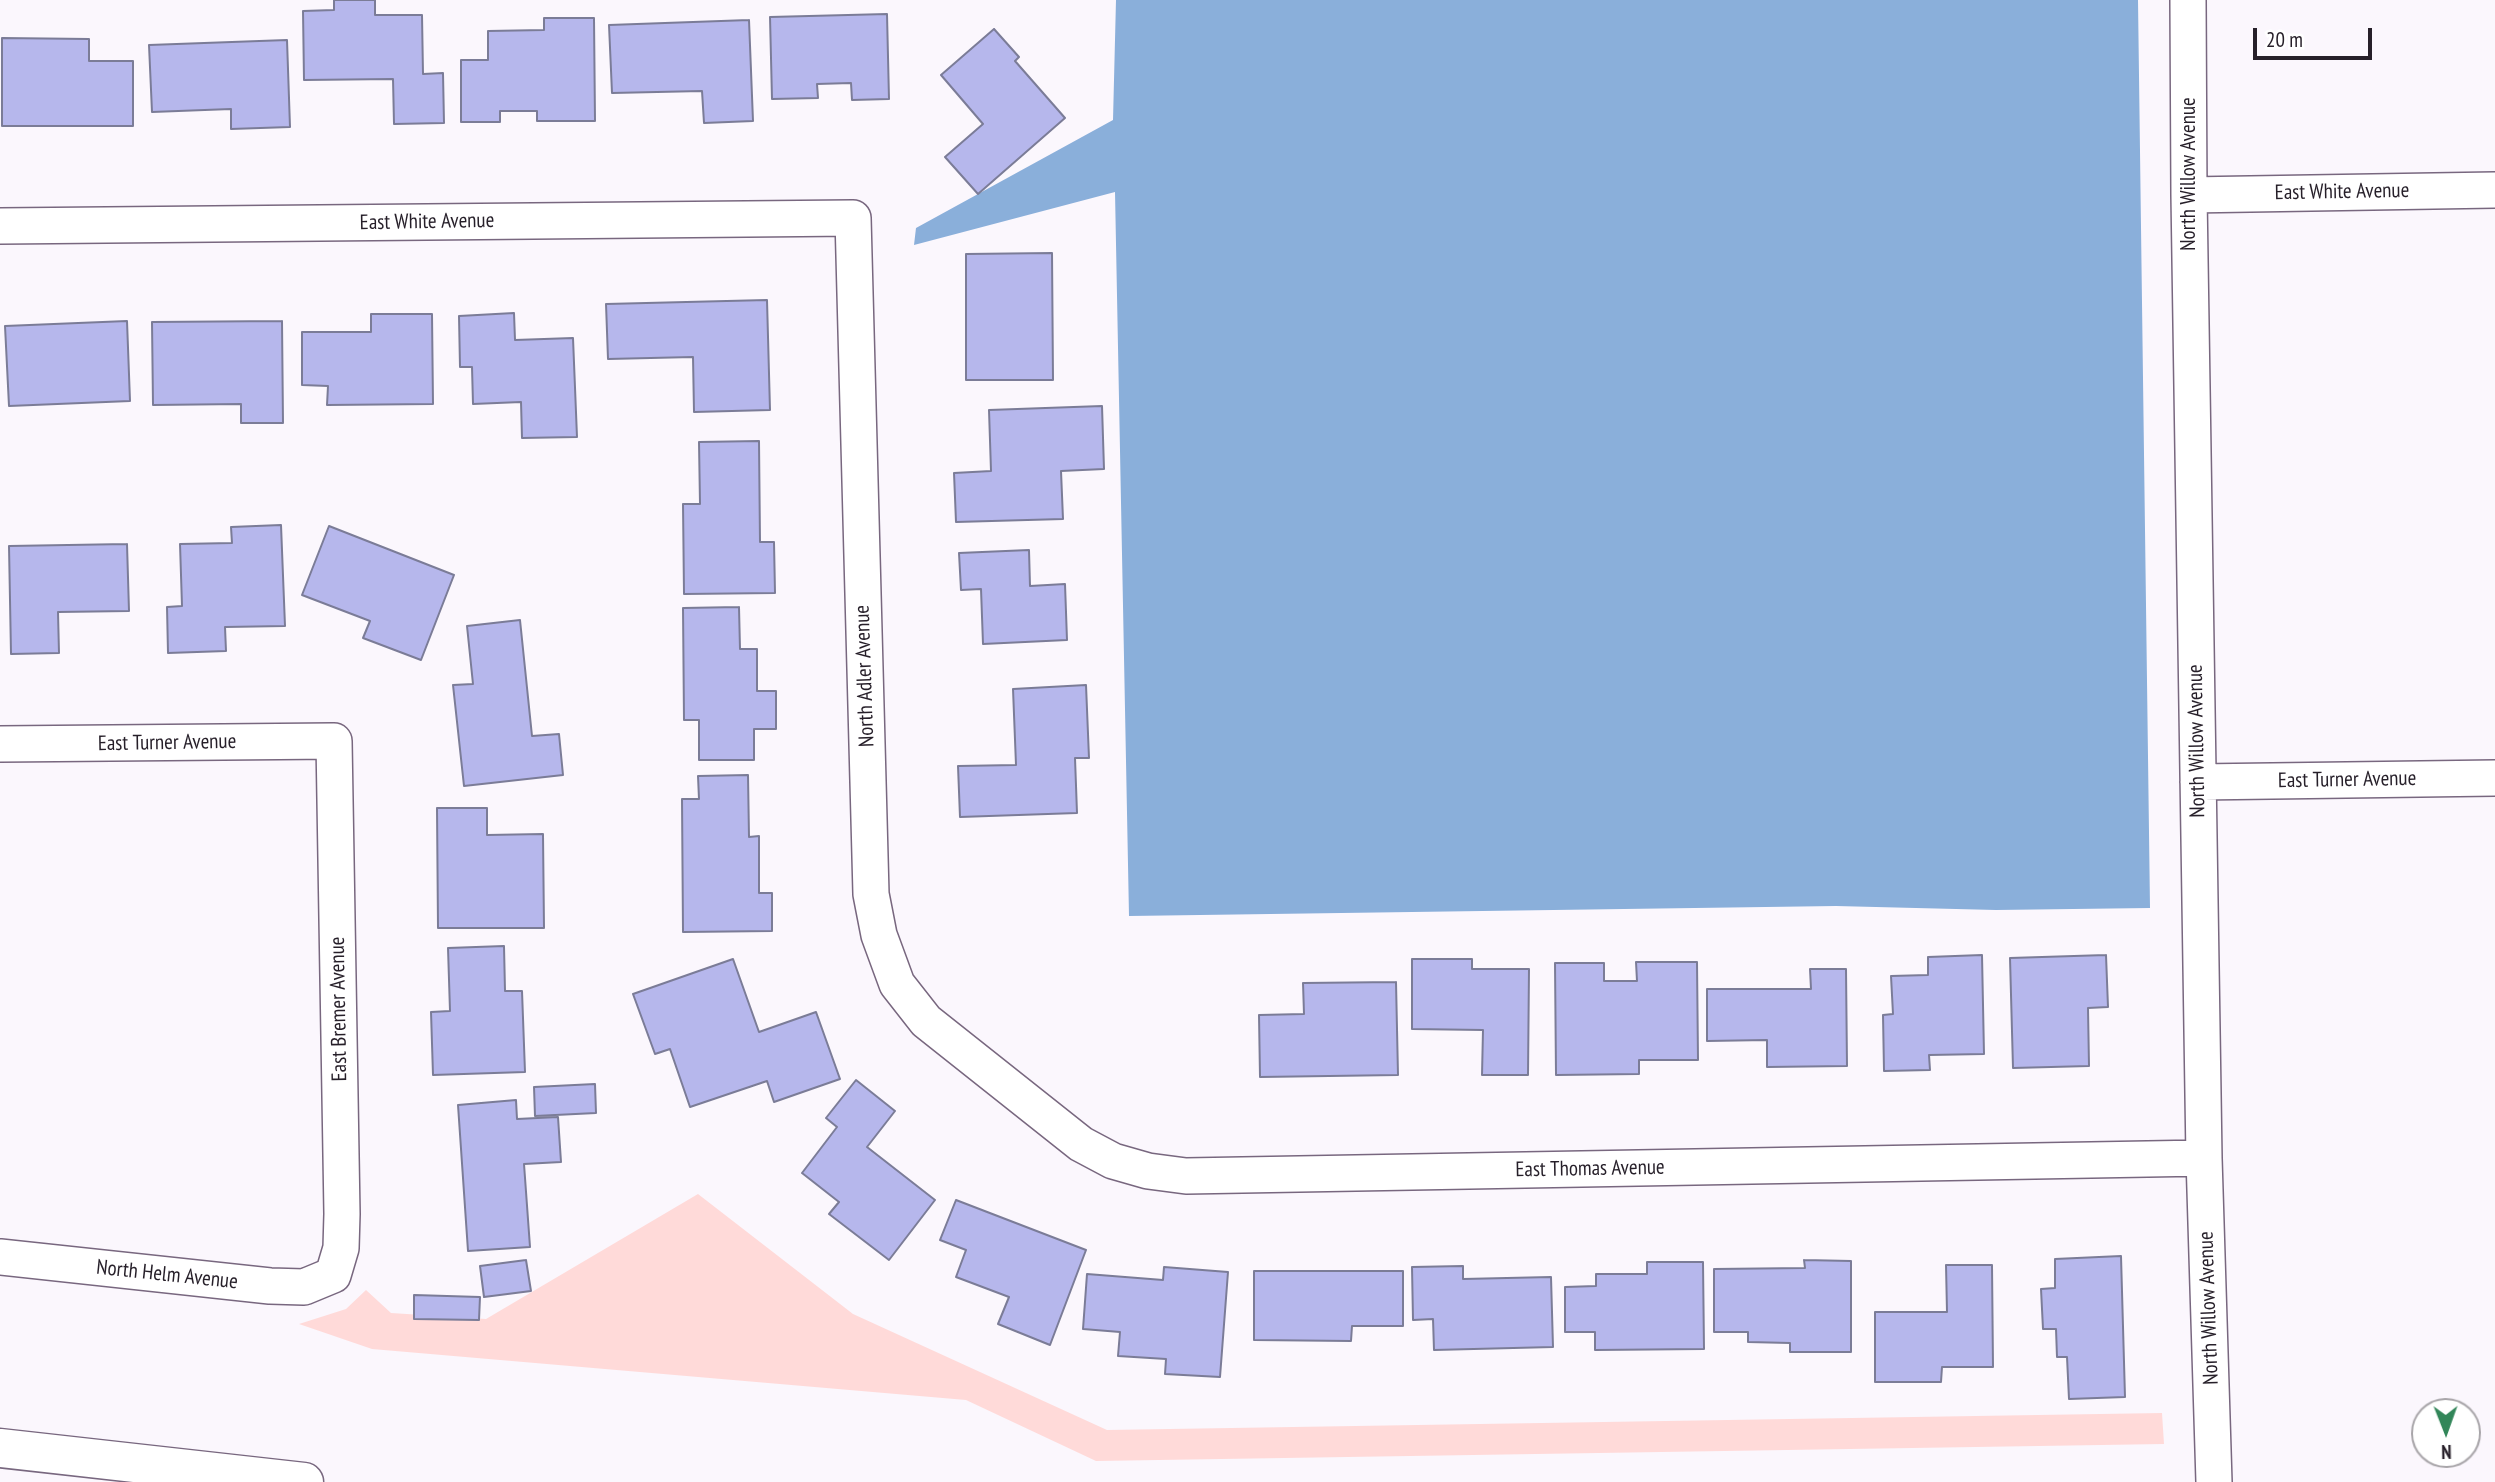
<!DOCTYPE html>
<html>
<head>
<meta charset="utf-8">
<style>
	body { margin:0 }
	#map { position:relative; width:2495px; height:1482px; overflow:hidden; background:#fbf7fd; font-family:"PT Sans Narrow",sans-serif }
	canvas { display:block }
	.north { position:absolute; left:2411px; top:1398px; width:70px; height:70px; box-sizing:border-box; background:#fff; border:2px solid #a8a5a9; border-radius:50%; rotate:179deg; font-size:19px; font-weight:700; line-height:28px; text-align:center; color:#261f29 }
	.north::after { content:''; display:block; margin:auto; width:24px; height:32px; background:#328659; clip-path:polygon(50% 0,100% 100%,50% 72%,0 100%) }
	.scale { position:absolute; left:2253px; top:28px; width:119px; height:32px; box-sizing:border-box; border:4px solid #261f29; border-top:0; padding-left:9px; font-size:21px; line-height:24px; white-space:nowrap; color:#261f29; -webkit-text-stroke:5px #fff; paint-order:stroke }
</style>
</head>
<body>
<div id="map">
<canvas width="2495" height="1482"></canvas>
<div class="north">N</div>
<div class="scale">20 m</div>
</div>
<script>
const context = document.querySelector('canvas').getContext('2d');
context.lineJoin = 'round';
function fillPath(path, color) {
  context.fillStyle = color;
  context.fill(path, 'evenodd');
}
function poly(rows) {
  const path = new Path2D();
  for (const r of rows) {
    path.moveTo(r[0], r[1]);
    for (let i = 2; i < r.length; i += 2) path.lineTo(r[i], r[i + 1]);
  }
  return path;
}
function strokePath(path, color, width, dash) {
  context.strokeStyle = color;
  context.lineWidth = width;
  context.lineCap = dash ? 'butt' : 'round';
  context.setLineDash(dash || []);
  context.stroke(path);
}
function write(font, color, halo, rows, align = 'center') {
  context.font = font + ' "PT Sans Narrow",sans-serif';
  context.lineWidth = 7;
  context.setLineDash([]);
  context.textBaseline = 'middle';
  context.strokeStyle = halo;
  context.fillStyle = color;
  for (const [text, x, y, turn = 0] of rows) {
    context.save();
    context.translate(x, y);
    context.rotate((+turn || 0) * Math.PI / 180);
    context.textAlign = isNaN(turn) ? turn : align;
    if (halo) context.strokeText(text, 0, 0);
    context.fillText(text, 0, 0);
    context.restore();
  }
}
const green = poly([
	[698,1194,853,1314,1107,1430,2162,1413,2164,1444,1096,1461,966,1400,372,1349,299,1324,346,1309,366,1290,391,1313,486,1319]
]);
const water = poly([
	[1116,0,2138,0,2150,908,1996,910,1836,906,1129,916,1115,192,914,245,916,228,1113,120]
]);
const building = poly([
	[334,0,375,0,375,15,422,15,423,74,443,73,444,123,394,124,393,79,304,80,303,11,334,10,334,0],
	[887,14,889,99,852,100,851,83,817,84,818,98,772,99,770,17,887,14],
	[544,18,594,18,595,121,537,121,537,111,500,111,500,122,461,122,461,60,488,60,488,31,544,30,544,18],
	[749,20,753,121,704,123,702,91,612,93,609,25,749,20],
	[994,29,1019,57,1015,61,1065,118,978,194,945,157,983,124,941,75,994,29],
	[2,38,89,39,89,61,133,61,133,126,2,126,2,38],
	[287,40,290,127,231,129,231,109,152,112,149,45,287,40],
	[1052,253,1053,380,966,380,966,254,1052,253],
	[767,300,770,410,694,412,693,357,608,359,606,304,767,300],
	[514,313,515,340,573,338,577,437,522,438,521,402,473,404,472,367,460,367,459,316,514,313],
	[371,314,432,314,433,404,327,405,328,386,302,385,302,332,371,332,371,314],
	[127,321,130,401,9,406,5,326,127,321],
	[282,321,283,423,241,423,241,404,153,405,152,322,282,321],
	[1102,406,1104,469,1061,471,1063,519,956,522,954,473,991,471,989,410,1102,406],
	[759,441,760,542,774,542,775,593,684,594,683,504,700,504,699,442,759,441],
	[281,525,285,626,225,627,226,651,168,653,167,607,182,606,180,544,232,543,231,527,281,525],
	[329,526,454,575,421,660,363,638,370,621,302,595,329,526],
	[127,544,129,611,58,612,59,653,11,654,9,546,127,544],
	[1029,550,1030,586,1065,584,1067,640,983,644,981,589,961,590,959,553,1029,550],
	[739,607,740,649,757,649,757,691,776,691,776,729,754,729,754,760,699,760,699,720,684,720,683,608,739,607],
	[520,620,532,736,559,734,563,775,464,786,453,685,473,684,467,626,520,620],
	[1086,685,1089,758,1075,758,1077,813,960,817,958,766,1016,765,1013,689,1086,685],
	[748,775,749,837,759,836,759,893,772,893,772,931,683,932,682,799,699,799,698,776,748,775],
	[437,808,487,808,487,835,543,834,544,928,438,928,437,808],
	[504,946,505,991,522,991,525,1072,433,1075,431,1012,450,1011,448,948,504,946],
	[1982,955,1984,1054,1929,1055,1930,1070,1884,1071,1883,1015,1893,1014,1891,976,1928,975,1928,957,1982,955],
	[2106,955,2108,1007,2088,1008,2089,1066,2013,1068,2010,958,2106,955],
	[733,959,759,1032,816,1012,840,1079,774,1102,767,1081,690,1107,670,1049,655,1054,633,994,733,959],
	[1412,959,1472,959,1472,969,1529,969,1528,1075,1482,1075,1483,1030,1412,1029,1412,959],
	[1636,962,1697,962,1698,1060,1639,1060,1639,1074,1556,1075,1555,963,1604,963,1604,981,1637,981,1636,962],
	[1810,969,1846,969,1847,1066,1767,1067,1767,1040,1707,1041,1707,989,1811,989,1810,969],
	[1396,982,1398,1075,1260,1077,1259,1015,1304,1014,1303,983,1396,982],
	[856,1080,895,1111,867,1147,935,1200,889,1260,829,1214,839,1202,802,1173,837,1127,826,1118,856,1080],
	[595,1084,596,1113,535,1116,534,1087,595,1084],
	[516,1100,517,1119,558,1117,561,1162,524,1164,530,1247,468,1251,458,1105,516,1100],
	[956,1200,1086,1250,1050,1345,998,1324,1009,1297,956,1277,966,1250,940,1240,956,1200],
	[2121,1256,2125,1397,2069,1399,2067,1357,2057,1357,2056,1329,2043,1329,2041,1289,2055,1288,2055,1259,2121,1256],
	[526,1260,531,1291,484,1297,480,1266,526,1260],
	[1804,1260,1851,1261,1851,1352,1790,1352,1790,1343,1748,1342,1748,1332,1714,1332,1714,1269,1805,1268,1804,1260],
	[1647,1262,1703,1262,1704,1349,1595,1350,1595,1332,1565,1332,1565,1287,1596,1286,1596,1274,1647,1274,1647,1262],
	[1946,1265,1992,1265,1993,1367,1942,1367,1941,1382,1875,1382,1875,1312,1947,1312,1946,1265],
	[1463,1266,1463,1279,1551,1277,1553,1347,1434,1350,1433,1319,1413,1320,1412,1267,1463,1266],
	[1164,1267,1228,1272,1220,1377,1165,1374,1166,1359,1118,1356,1120,1332,1083,1329,1087,1274,1163,1280,1164,1267],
	[1254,1271,1403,1271,1403,1326,1352,1326,1351,1341,1254,1340,1254,1271],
	[414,1295,480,1297,479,1320,414,1319,414,1295]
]);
const minor = poly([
	[2188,0,2189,195,2204,1158,2214,1482],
	[2189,195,2495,190],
	[0,226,853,218,871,894,879,935,897,984,926,1021,1081,1144,1113,1161,1148,1171,1186,1176,2204,1158],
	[0,744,334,741,342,1214,341,1248,333,1275,304,1287,270,1286,0,1257],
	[2198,782,2495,778]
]);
const motorway = poly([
	[0,1448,304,1482]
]);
const streetNames = [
	["North Willow Avenue",2189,174,-90],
	["East White Avenue",2342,192,-1],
	["East White Avenue",427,222,-1],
	["North Adler Avenue",865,676,-92],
	["North Willow Avenue",2197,741,-91],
	["East Turner Avenue",167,743,-1],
	["East Turner Avenue",2347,780,-1],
	["East Bremer Avenue",339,1009,-91],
	["East Thomas Avenue",1590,1169,-1],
	["North Helm Avenue",167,1275,6],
	["North Willow Avenue",2209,1308,-92]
];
fillPath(green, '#ffdad9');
fillPath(water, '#8aafda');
fillPath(building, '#b6b7ec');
strokePath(building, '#7b7c97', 2);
strokePath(minor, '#78677f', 38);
strokePath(motorway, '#78677f', 41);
strokePath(minor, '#fff', 35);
strokePath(motorway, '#fff', 38);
write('21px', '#261f29', '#fff', streetNames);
</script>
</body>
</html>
